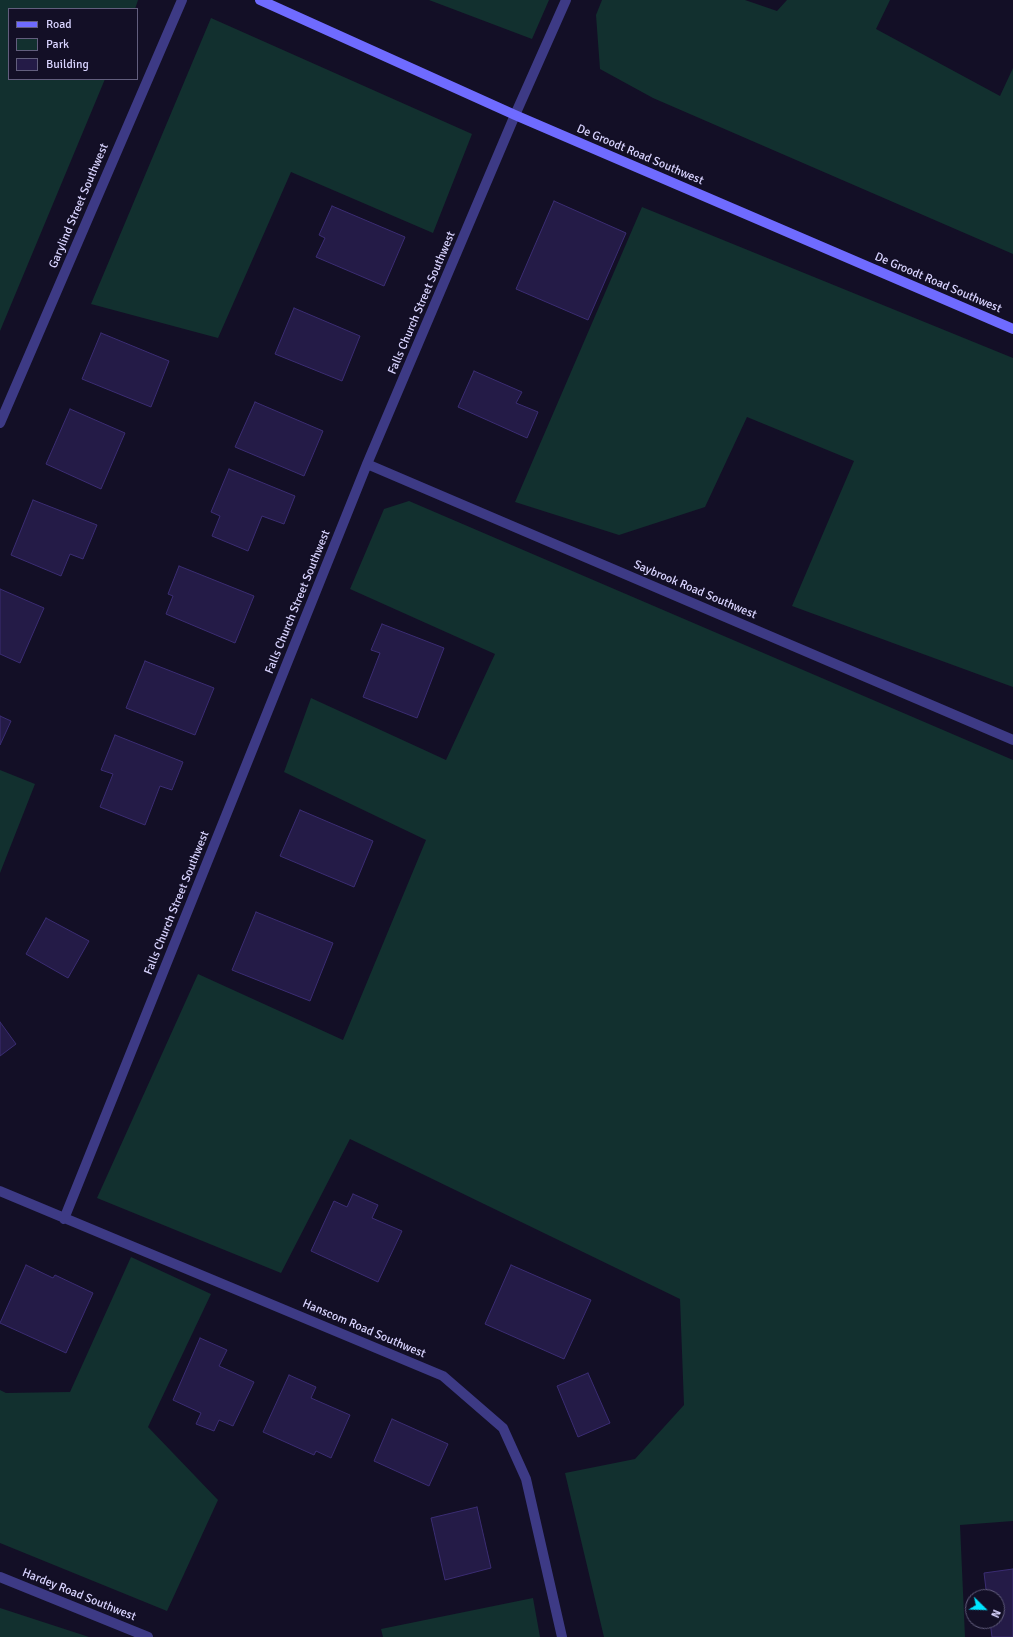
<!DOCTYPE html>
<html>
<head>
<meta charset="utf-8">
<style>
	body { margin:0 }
	#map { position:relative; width:1013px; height:1637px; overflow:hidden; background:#130f26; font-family:Signika,sans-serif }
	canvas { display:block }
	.legend { position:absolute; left:8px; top:8px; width:130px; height:72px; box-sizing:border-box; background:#130f26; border:1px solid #625e7d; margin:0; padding:5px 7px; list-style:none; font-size:12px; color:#d9d4ff }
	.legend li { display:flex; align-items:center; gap:8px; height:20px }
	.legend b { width:20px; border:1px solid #625e7d }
	.north { position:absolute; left:965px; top:1589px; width:40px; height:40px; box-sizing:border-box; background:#130f26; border:1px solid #625e7d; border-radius:50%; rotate:113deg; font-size:11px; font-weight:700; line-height:16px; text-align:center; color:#d9d4ff }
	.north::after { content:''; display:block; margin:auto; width:14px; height:18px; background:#00e5ff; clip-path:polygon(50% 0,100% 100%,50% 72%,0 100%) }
</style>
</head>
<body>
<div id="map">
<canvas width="1013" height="1637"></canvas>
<ul class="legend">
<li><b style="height:5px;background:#6f6bff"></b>Road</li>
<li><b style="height:11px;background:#12302f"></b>Park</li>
<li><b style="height:11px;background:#241b47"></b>Building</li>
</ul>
<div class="north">N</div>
</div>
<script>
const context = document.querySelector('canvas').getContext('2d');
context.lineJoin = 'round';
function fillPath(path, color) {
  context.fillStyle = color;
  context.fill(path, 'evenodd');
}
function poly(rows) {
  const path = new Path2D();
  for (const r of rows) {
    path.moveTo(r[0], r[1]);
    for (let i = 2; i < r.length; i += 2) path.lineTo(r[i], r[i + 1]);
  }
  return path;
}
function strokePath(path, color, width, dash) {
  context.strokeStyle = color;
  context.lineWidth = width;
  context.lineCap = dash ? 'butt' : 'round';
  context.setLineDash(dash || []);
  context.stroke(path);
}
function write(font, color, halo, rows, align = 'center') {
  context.font = font + ' Signika,sans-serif';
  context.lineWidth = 3.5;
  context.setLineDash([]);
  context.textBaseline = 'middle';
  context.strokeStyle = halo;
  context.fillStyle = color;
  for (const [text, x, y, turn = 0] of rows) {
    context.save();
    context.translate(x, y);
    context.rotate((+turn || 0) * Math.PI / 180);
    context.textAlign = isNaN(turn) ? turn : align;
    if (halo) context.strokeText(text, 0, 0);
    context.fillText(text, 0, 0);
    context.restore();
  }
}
const green = poly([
	[0,0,138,0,135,9,9,9,9,79,105,79,0,331],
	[429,0,549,0,532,39],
	[602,0,745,0,777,11,787,0,890,0,876,29,1000,96,1013,68,1013,254,653,98,600,69,596,15],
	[211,18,472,134,433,233,291,172,218,338,91,304],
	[642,207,1013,358,1013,687,792,606,854,461,747,417,705,507,619,535,515,502],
	[409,501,1013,760,1013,1521,960,1525,965,1637,604,1637,565,1473,635,1459,684,1405,680,1299,350,1139,281,1273,97,1198,198,974,343,1040,426,840,284,772,311,698,446,760,495,654,350,589,384,509],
	[0,770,35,784,0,873],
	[131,1257,211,1294,148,1427,218,1500,167,1611,0,1543,0,1390,6,1393,70,1392],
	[533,1598,540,1637,383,1637,381,1629],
	[0,1608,89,1637,0,1637]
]);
const building = poly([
	[554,201,626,233,588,320,516,289,554,201],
	[332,206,405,237,384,286,316,257,325,238,319,235,332,206],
	[294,308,360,336,342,381,275,354,294,308],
	[101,333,169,361,151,407,82,379,101,333],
	[474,371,522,392,516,403,538,412,527,438,458,407,474,371],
	[255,402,323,431,304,476,235,447,255,402],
	[70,409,125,433,101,489,46,464,70,409],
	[229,469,295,496,284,524,262,516,248,551,212,536,220,516,211,512,229,469],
	[33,500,97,525,83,559,70,554,61,576,11,555,33,500],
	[179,566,254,596,235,643,166,614,173,596,168,594,179,566],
	[0,589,44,608,20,663,0,654,0,589],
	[382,624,444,648,417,718,363,697,380,653,371,650,382,624],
	[145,661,214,688,195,735,126,708,145,661],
	[0,716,11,721,0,745,0,716],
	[115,735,183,762,172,790,160,786,145,825,100,807,113,774,101,770,115,735],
	[300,810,373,841,354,887,280,856,300,810],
	[256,912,333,943,310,1001,232,970,256,912],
	[46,918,89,941,68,978,26,954,46,918],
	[0,1022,16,1044,0,1056,0,1022],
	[353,1194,378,1205,372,1218,402,1231,378,1282,311,1251,334,1201,347,1207,353,1194],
	[26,1265,53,1278,55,1275,93,1293,66,1353,0,1323,26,1265],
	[511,1265,591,1300,564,1359,485,1324,511,1265],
	[200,1338,227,1350,219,1366,254,1382,233,1426,219,1420,214,1431,196,1424,201,1413,173,1400,200,1338],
	[588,1373,610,1423,578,1437,557,1386,588,1373],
	[289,1375,316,1387,311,1398,350,1415,331,1458,316,1451,314,1455,263,1432,289,1375],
	[392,1419,448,1444,429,1486,374,1461,392,1419],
	[477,1507,491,1568,445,1580,431,1518,477,1507],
	[1013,1569,1013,1637,992,1637,990,1621,997,1621,997,1597,987,1597,984,1573,1013,1569]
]);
const street = poly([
	[0,423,182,0],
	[367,464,1013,740],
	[0,1191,443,1376,503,1428,526,1479,562,1637],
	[64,1219,367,464,515,115,566,0],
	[0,1577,148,1637]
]);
const secondary = poly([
	[260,0,515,115,1013,329]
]);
const streetNames = [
	["De Groodt Road Southwest",640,155,23],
	["Garylind Street Southwest",79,206,-67],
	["De Groodt Road Southwest",938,283,23],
	["Falls Church Street Southwest",422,303,-67],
	["Saybrook Road Southwest",695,590,23],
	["Falls Church Street Southwest",298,602,-68],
	["Falls Church Street Southwest",177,903,-68],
	["Hanscom Road Southwest",364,1329,23],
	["Hardey Road Southwest",79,1595,22]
];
fillPath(green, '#12302f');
fillPath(building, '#241b47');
strokePath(building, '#3b2d73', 1);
strokePath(street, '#3d3a85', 10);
strokePath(secondary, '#6f6bff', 10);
write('12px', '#d9d4ff', '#130f26', streetNames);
</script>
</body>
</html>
